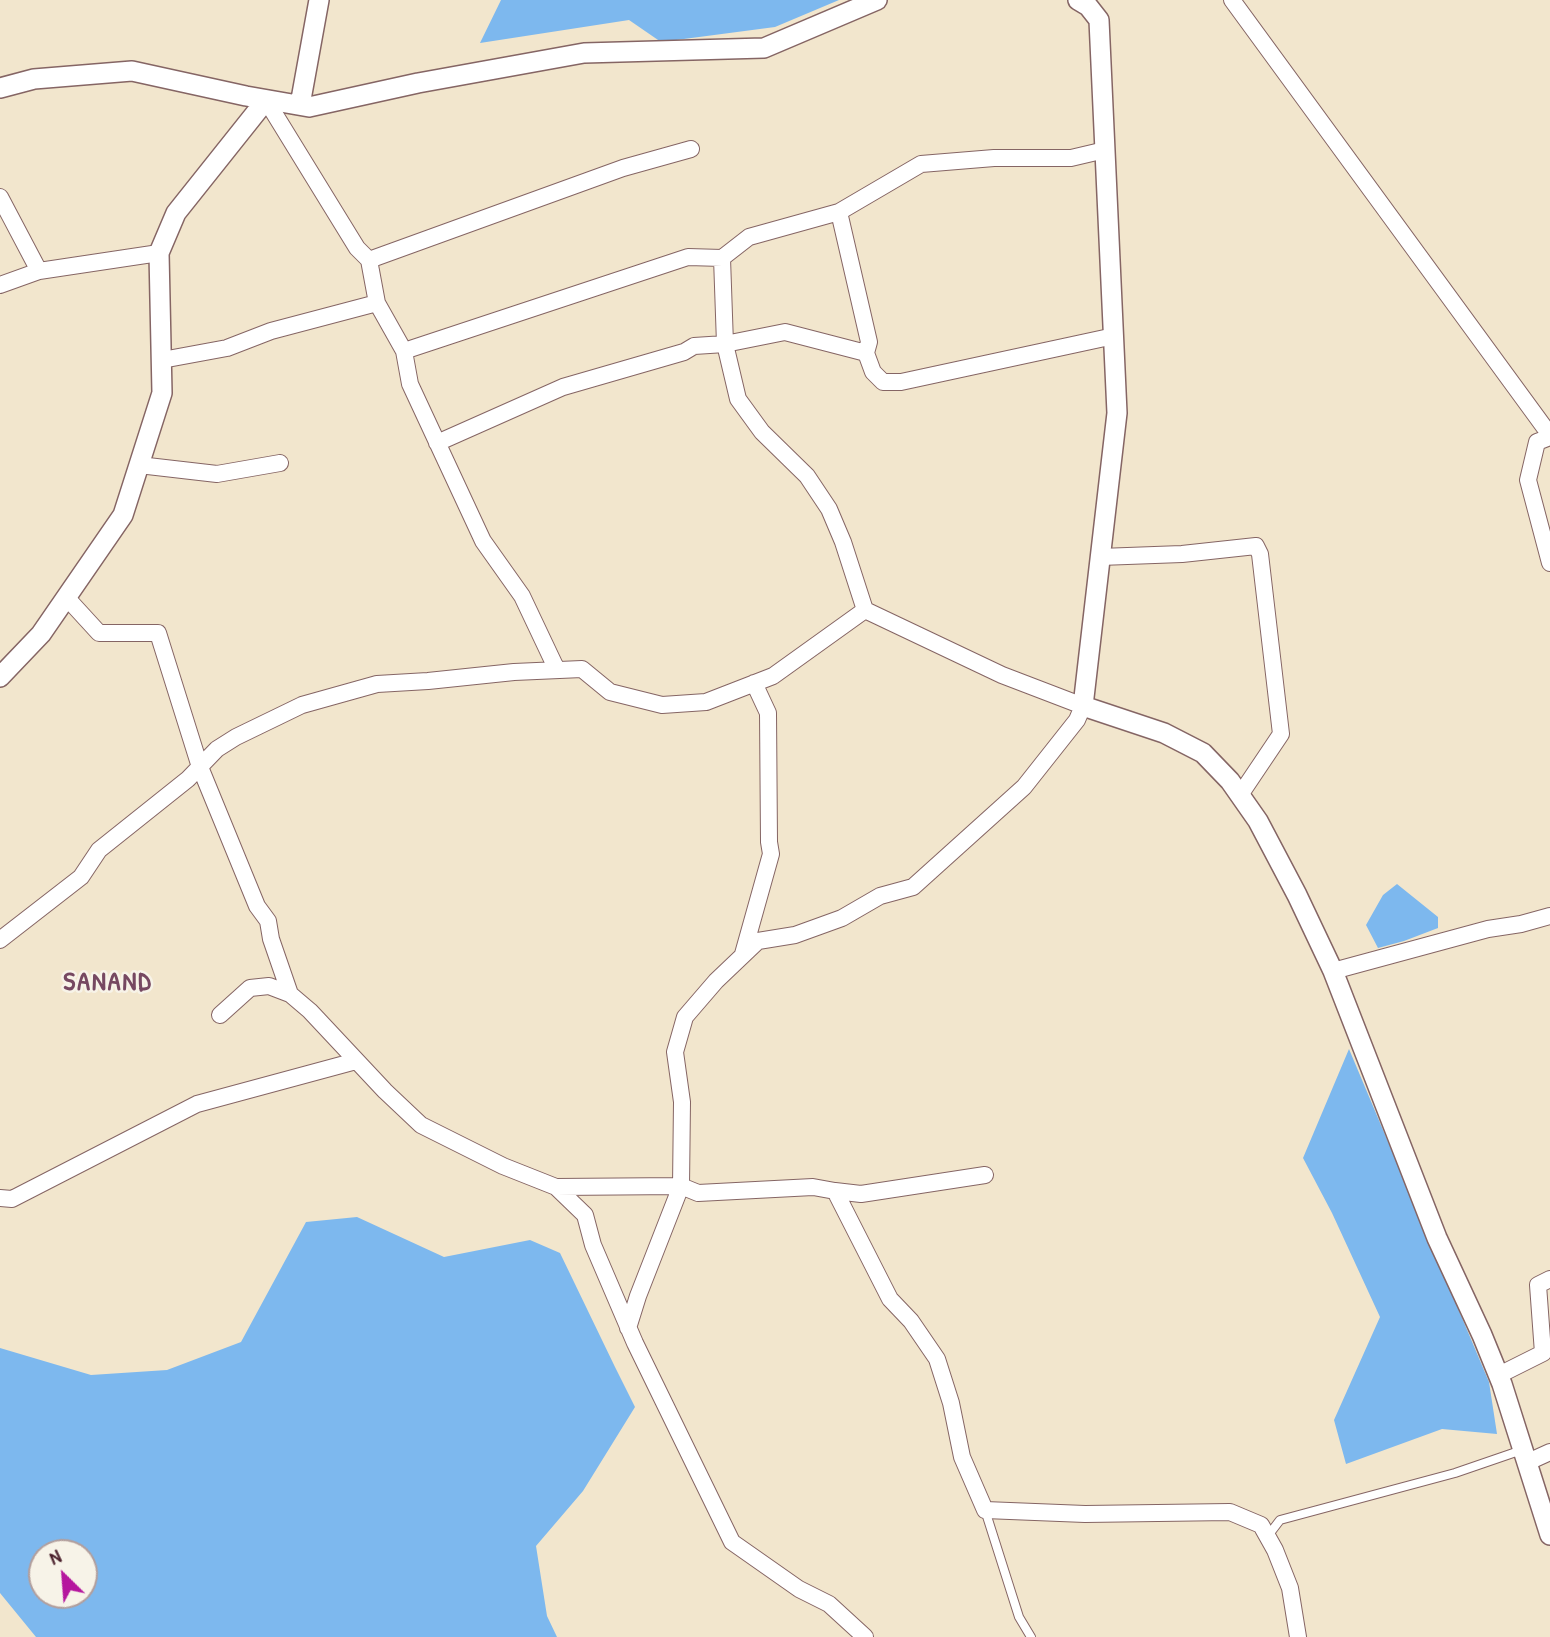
<!DOCTYPE html>
<html>
<head>
<meta charset="utf-8">
<style>
	body { margin:0 }
	#map { position:relative; width:1550px; height:1637px; overflow:hidden; background:#f2e6cd; font-family:"Patrick Hand",sans-serif }
	canvas { display:block }
	.north { position:absolute; left:28px; top:1539px; width:70px; height:70px; box-sizing:border-box; background:#f7f3e8; border:2px solid #b29e9c; border-radius:50%; rotate:335deg; font-size:19px; font-weight:700; line-height:28px; text-align:center; color:#4a1f2b }
	.north::after { content:''; display:block; margin:auto; width:24px; height:32px; background:#b5179e; clip-path:polygon(50% 0,100% 100%,50% 72%,0 100%) }
</style>
</head>
<body>
<div id="map">
<canvas width="1550" height="1637"></canvas>
<div class="north">N</div>
</div>
<script>
const context = document.querySelector('canvas').getContext('2d');
context.lineJoin = 'round';
function fillPath(path, color) {
  context.fillStyle = color;
  context.fill(path, 'evenodd');
}
function poly(rows) {
  const path = new Path2D();
  for (const r of rows) {
    path.moveTo(r[0], r[1]);
    for (let i = 2; i < r.length; i += 2) path.lineTo(r[i], r[i + 1]);
  }
  return path;
}
function strokePath(path, color, width, dash) {
  context.strokeStyle = color;
  context.lineWidth = width;
  context.lineCap = dash ? 'butt' : 'round';
  context.setLineDash(dash || []);
  context.stroke(path);
}
function write(font, color, halo, rows, align = 'center') {
  context.font = font + ' "Patrick Hand",sans-serif';
  context.lineWidth = 5;
  context.setLineDash([]);
  context.textBaseline = 'middle';
  context.strokeStyle = halo;
  context.fillStyle = color;
  for (const [text, x, y, turn = 0] of rows) {
    context.save();
    context.translate(x, y);
    context.rotate((+turn || 0) * Math.PI / 180);
    context.textAlign = isNaN(turn) ? turn : align;
    if (halo) context.strokeText(text, 0, 0);
    context.fillText(text, 0, 0);
    context.restore();
  }
}
const water = poly([
	[501,0,839,0,775,27,661,42,629,20,480,43],
	[1397,884,1438,917,1438,928,1404,941,1378,948,1366,925,1383,895],
	[1349,1049,1489,1382,1497,1434,1442,1429,1346,1464,1334,1420,1380,1317,1332,1213,1303,1158],
	[357,1217,444,1257,530,1240,560,1253,615,1367,635,1407,583,1491,536,1546,547,1616,557,1637,36,1637,0,1593,0,1348,91,1375,167,1370,241,1342,306,1222],
	[42,1553,84,1553,84,1595,42,1595]
]);
const service = poly([
	[985,1510,1019,1617,1031,1637],
	[1267,1537,1280,1520,1455,1473,1522,1450]
]);
const minor = poly([
	[1232,0,1550,435],
	[266,100,357,248,369,260,377,303,404,351,410,384,483,541,522,596,557,670],
	[0,197,39,271],
	[839,212,869,342,866,353,873,372,883,382,901,382,1114,336],
	[369,260,623,168,691,149],
	[0,285,39,271,159,253],
	[404,351,688,257,722,258,749,237,839,212,921,164,994,158,1071,158,1105,150],
	[162,360,227,348,271,331,377,303],
	[1550,437,1537,442,1528,480,1550,563],
	[437,443,563,387,684,352,694,346,725,344,785,332,866,353],
	[139,465,217,474,280,463],
	[1100,557,1182,554,1256,546,1260,554,1281,734,1240,795],
	[66,597,99,633,158,633,200,767,257,906,268,921,271,939,290,994],
	[0,940,81,877,99,850,188,779,217,749,236,737,302,705,377,684,428,681,514,672,582,669,610,692,662,705,706,702,773,676,865,610],
	[743,954,771,854,769,842,768,713,754,683],
	[1333,971,1488,929,1521,924,1550,916],
	[220,1015,250,988,269,986,290,994,310,1011,385,1091,421,1125,503,1166,556,1187,585,1215,593,1245,635,1343,732,1542,799,1589,829,1604,865,1637],
	[556,1187,681,1186,698,1193,813,1187,835,1191,890,1299,911,1321,937,1359,951,1403,962,1457,985,1510,1085,1514,1230,1512,1261,1525,1275,1550,1290,1588,1298,1637],
	[835,1191,861,1194,985,1175],
	[0,1198,12,1199,197,1104,356,1061],
	[628,1328,638,1296,681,1186,682,1102,675,1052,685,1017,716,981,758,941,795,935,842,918,880,896,913,887,1024,787,1077,720,1083,706,1002,675,865,610,843,542,829,509,807,476,762,432,738,399,725,344,722,258],
	[1499,1375,1543,1353,1538,1285,1550,1279],
	[1528,1462,1550,1452]
]);
const tertiary = poly([
	[1078,0,1088,6,1099,20,1117,413,1083,706,1164,733,1203,753,1230,781,1258,821,1297,895,1333,971,1437,1238,1482,1335,1502,1384,1550,1535],
	[0,88,34,79,132,71,246,96,309,107,418,83,584,53,764,48,877,0],
	[300,105,319,0],
	[0,677,41,634,123,515,162,393,159,253,176,213,266,100]
]);
const districtNames = [
	["SANAND",108,983]
];
fillPath(water, '#7db8ee');
strokePath(service, '#856564', 10);
strokePath(minor, '#856564', 18);
strokePath(tertiary, '#856564', 22);
strokePath(service, '#fff', 8);
strokePath(minor, '#fff', 16);
strokePath(tertiary, '#fff', 19);
context.letterSpacing = '2px';
write('bold 26px', '#764861', '#f7f3e8', districtNames);
context.letterSpacing = '0px';
</script>
</body>
</html>
